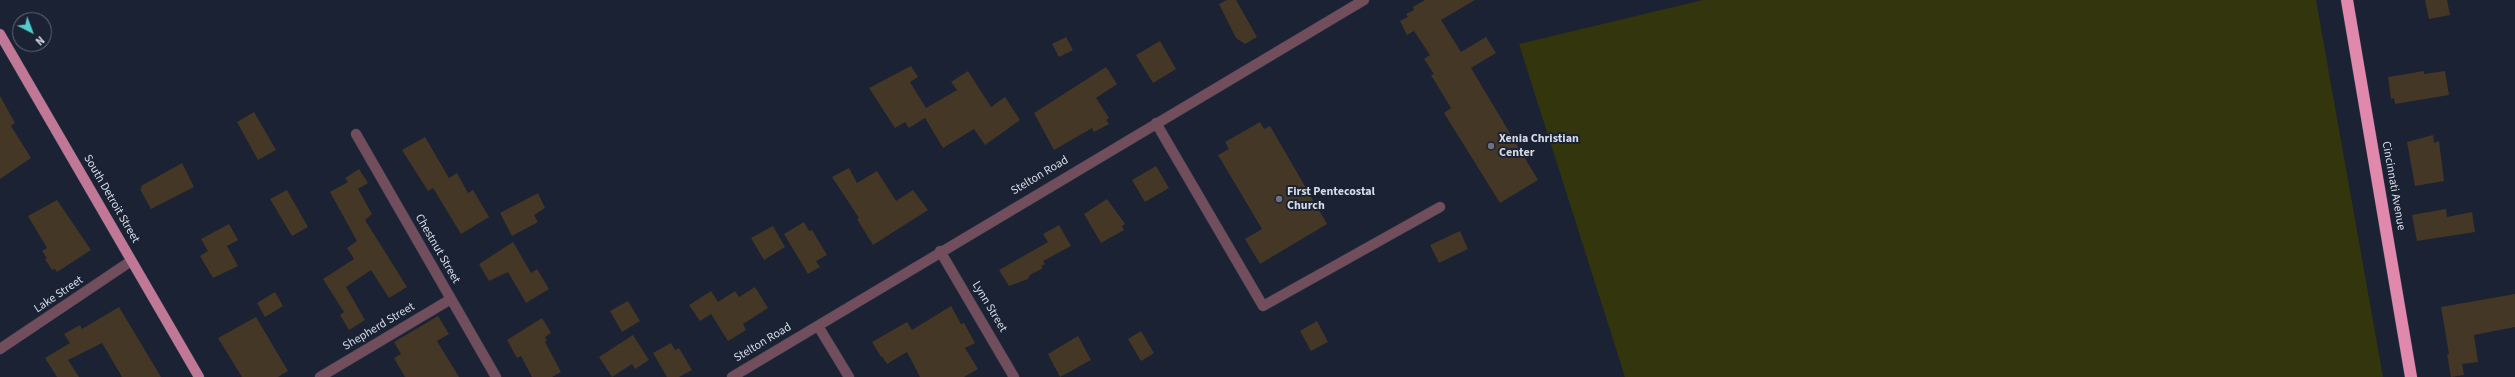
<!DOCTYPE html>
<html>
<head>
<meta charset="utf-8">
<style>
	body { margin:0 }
	#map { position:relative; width:2515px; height:377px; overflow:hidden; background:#1a2233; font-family:"Source Sans 3",sans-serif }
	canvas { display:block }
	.north { position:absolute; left:12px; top:12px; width:40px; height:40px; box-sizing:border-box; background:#1a2233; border:1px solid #656c7b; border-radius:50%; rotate:138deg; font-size:11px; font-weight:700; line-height:16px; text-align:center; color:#d5dbe6 }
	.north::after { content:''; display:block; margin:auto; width:14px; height:18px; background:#52cdce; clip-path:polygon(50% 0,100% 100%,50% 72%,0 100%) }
</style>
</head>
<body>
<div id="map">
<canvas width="2515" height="377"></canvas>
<div class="north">N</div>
</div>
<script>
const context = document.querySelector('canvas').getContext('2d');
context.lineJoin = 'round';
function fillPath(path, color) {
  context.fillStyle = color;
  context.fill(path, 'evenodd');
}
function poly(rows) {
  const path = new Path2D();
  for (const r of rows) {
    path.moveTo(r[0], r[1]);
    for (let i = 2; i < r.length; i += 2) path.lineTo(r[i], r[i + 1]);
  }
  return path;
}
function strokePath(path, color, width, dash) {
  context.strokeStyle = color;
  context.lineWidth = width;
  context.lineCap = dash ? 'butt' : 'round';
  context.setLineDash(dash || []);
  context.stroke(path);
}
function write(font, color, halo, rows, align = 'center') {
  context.font = font + ' "Source Sans 3",sans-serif';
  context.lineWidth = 4;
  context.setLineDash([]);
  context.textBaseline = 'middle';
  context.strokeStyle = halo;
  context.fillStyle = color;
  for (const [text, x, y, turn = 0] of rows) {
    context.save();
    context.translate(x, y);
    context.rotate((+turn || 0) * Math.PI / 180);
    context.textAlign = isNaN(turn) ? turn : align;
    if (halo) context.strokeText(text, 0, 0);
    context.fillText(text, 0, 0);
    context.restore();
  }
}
const green = poly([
	[1703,0,2316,0,2383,377,1625,377,1519,44]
]);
const building = poly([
	[1227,0,1236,0,1257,37,1245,44,1236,38,1219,4],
	[1425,0,1475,0,1441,20,1461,52,1486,37,1496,53,1471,68,1538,180,1500,203,1444,113,1451,108,1431,75,1434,74,1424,59,1430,55,1414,31,1407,35,1400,21,1408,17,1406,14,1414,10,1413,7],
	[2425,0,2447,0,2450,15,2429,19],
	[1066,37,1073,50,1059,57,1052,44],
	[1160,41,1176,69,1153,83,1136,55],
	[911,66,918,77,910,82,926,108,957,90,951,82,968,71,991,107,1005,97,1020,120,985,145,974,129,943,148,925,118,909,128,905,122,895,128,869,88],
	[1106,67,1117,84,1096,98,1109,118,1106,120,1109,124,1094,132,1092,128,1054,150,1034,113],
	[2424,71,2424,74,2445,71,2449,95,2395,104,2394,98,2391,99,2388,77],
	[0,96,15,123,11,126,31,158,0,179],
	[254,112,276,150,258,160,237,122],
	[1260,122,1264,129,1270,126,1327,224,1260,264,1245,239,1262,229,1218,155,1229,149,1225,142],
	[2433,135,2434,143,2439,141,2444,181,2415,186,2407,142],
	[425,137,449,178,457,173,468,193,473,190,489,217,461,234,433,188,428,191,402,150],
	[182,163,194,187,151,209,140,189,142,188,141,186],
	[1156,166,1169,188,1145,202,1132,180],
	[849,168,857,183,877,171,896,201,913,190,928,210,873,245,857,219,859,218,832,177],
	[359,169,368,183,358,189,372,214,365,220,407,287,389,298,371,270,346,287,365,320,349,330,340,315,344,312,323,279,354,259,347,248,357,241,330,192,348,182,345,178],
	[287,190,308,227,292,236,270,199],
	[538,193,545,208,534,215,538,222,512,236,500,213],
	[1107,199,1125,224,1122,226,1124,230,1101,243,1084,214],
	[57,200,91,250,57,272,55,269,52,270,45,259,47,258,42,251,47,248,28,216],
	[2446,209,2447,217,2472,212,2475,232,2417,241,2412,215],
	[804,222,809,231,812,230,827,255,816,261,820,267,808,274,784,234],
	[229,224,238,240,227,246,238,266,213,278,200,256,208,251,201,239],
	[1059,225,1071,246,1043,261,1045,264,1041,266,1043,268,1030,275,1028,279,1009,286,999,270,1048,242,1043,234],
	[773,226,785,247,764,260,751,238],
	[1460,231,1468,249,1439,263,1430,245],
	[513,242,531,273,537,269,549,289,526,303,508,272,489,281,479,264],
	[755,287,768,308,743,324,746,330,728,341,711,314,700,321,689,305,711,291,718,302,735,291,739,297],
	[275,292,283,306,265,317,257,303],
	[2515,294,2515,327,2474,335,2478,362,2462,364,2464,375,2451,377,2447,354,2449,354,2441,307],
	[628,301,640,321,622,332,610,311],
	[951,306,961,324,964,323,975,343,965,348,978,369,964,377,920,377,907,352,887,364,882,356,881,357,872,342,907,322,912,330],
	[119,307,161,377,122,377,102,343,68,360,79,377,57,377,45,358,70,343,64,334,80,325,82,329],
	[438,316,449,334,437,341,459,377,405,377,394,358,401,354,394,342],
	[256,317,288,371,278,377,242,377,218,338],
	[542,318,551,333,545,337,547,341,545,342,561,372,552,377,532,377,521,356,517,358,507,340],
	[1317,321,1328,342,1311,351,1300,331],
	[1141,331,1154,353,1141,361,1128,339],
	[633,335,649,360,635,369,632,364,612,377,599,357],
	[1078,336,1091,360,1060,377,1048,354],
	[671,343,675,350,679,348,692,370,679,377,667,377,653,353]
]);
const minor = poly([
	[1156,123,1263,306,1440,207],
	[356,134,496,377],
	[940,251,1014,377],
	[818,326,849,377],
	[0,349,131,261],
	[320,377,451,299],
	[732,377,1364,0]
]);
const major = poly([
	[0,34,199,377]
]);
const highway = poly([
	[2347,0,2411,377]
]);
const markers = [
	[1491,146,4,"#6b7280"],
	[1279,199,4,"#6b7280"]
];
const poiNames = [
	["Xenia Christian",1499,139],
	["Center",1499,153],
	["First Pentecostal",1287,192],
	["Church",1287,206]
];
const streetNames = [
	["Stelton Road",1040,176,-31],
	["Cincinnati Avenue",2393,186,80],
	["South Detroit Street",111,199,60],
	["Chestnut Street",437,249,60],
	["Lake Street",59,295,-34],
	["Lynn Street",989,307,59],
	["Shepherd Street",379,327,-31],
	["Stelton Road",763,343,-31]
];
fillPath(green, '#33360c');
fillPath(building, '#453725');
strokePath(minor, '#343c4c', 11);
strokePath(major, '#343c4c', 11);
strokePath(highway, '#343c4c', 13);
strokePath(minor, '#724e5c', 10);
strokePath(major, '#c17896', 10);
strokePath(highway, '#e089ad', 12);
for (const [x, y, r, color] of markers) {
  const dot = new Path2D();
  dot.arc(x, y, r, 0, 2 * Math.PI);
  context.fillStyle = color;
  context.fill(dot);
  strokePath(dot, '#1a2233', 1.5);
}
write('bold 12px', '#d5dbe6', '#1a2233', poiNames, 'left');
write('12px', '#d5dbe6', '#1a2233', streetNames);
</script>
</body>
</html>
